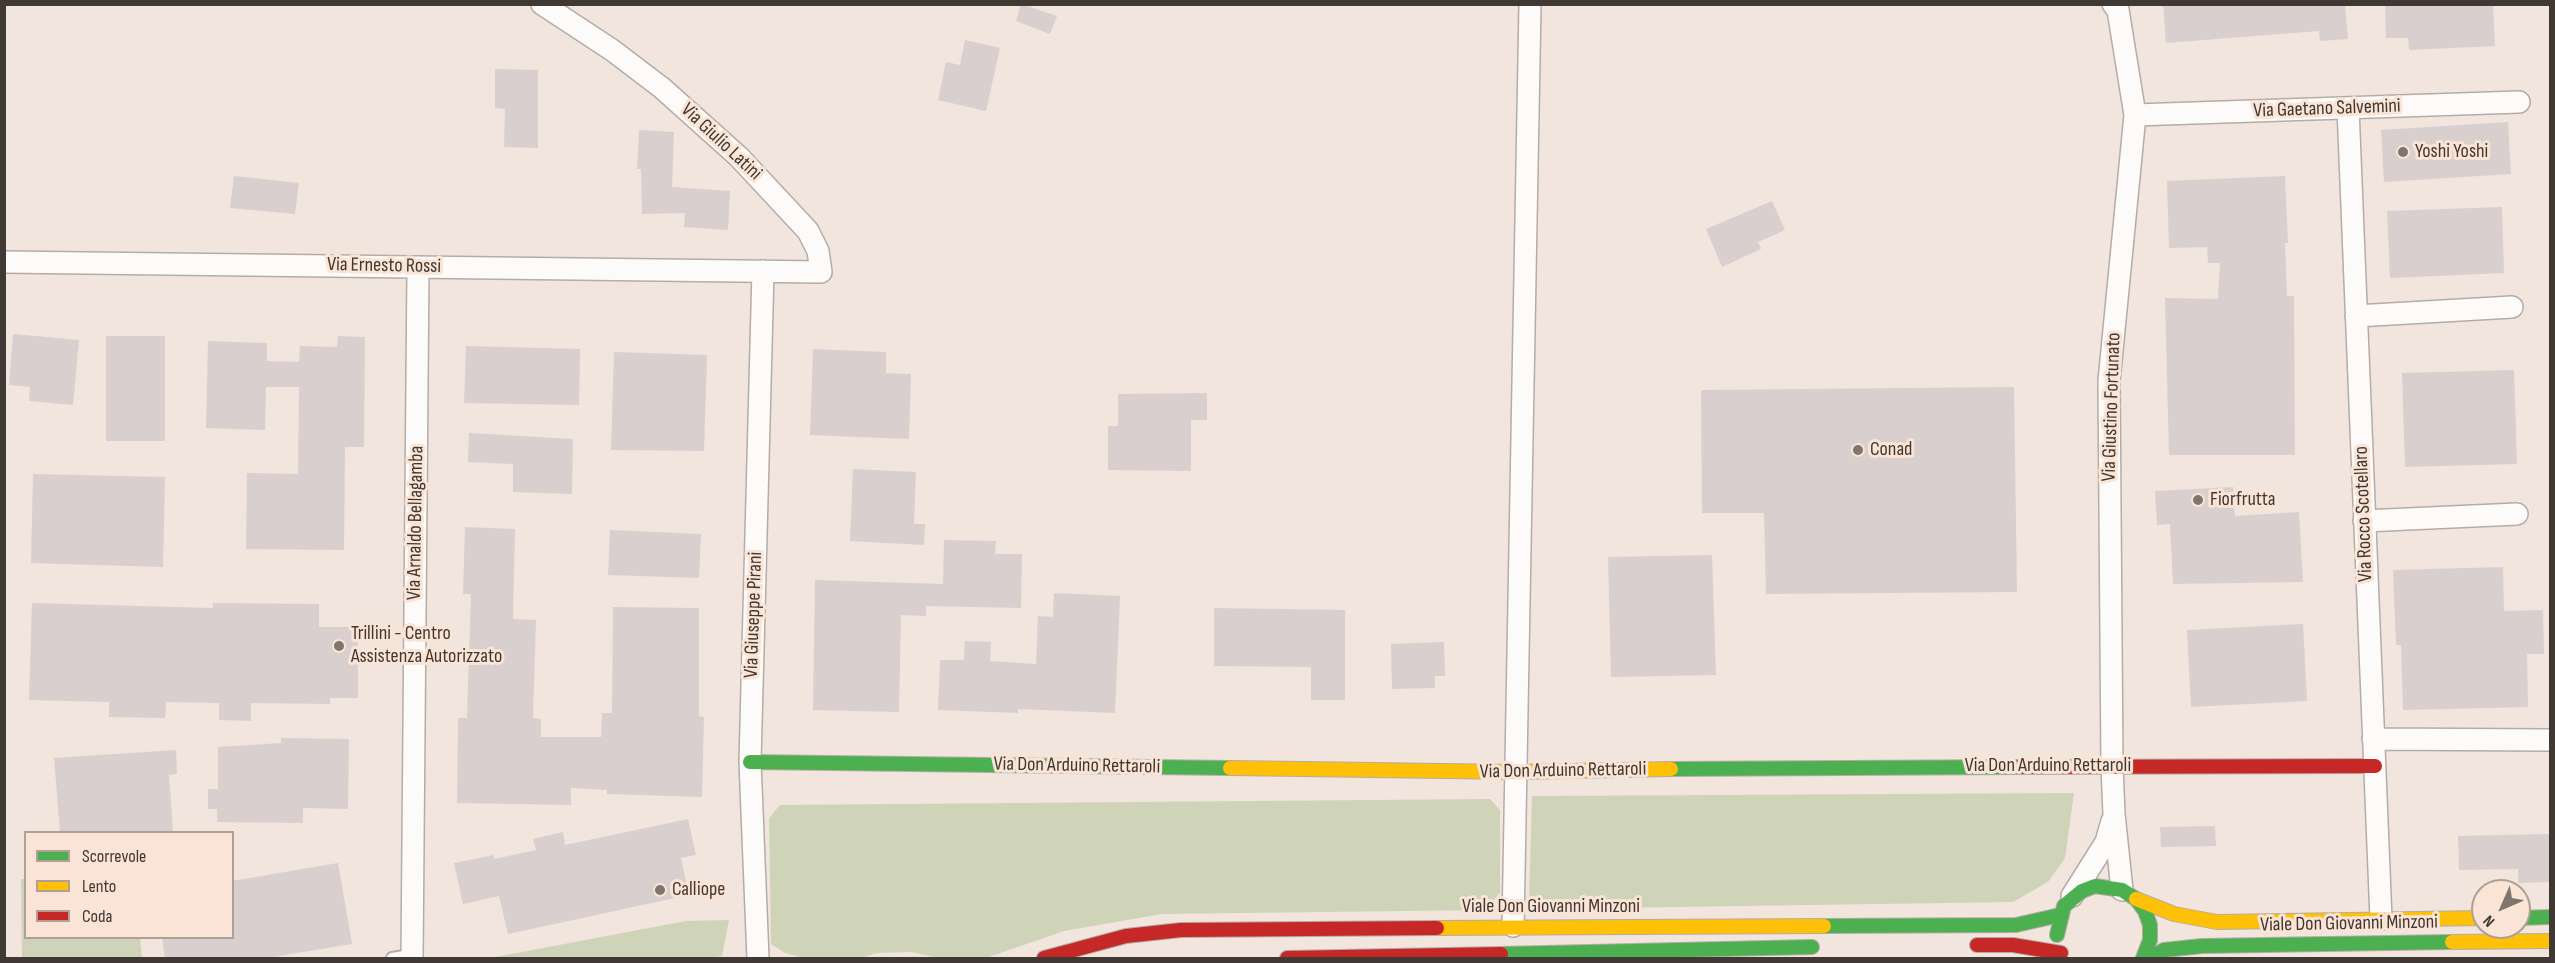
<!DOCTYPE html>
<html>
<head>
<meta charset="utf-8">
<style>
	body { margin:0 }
	#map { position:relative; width:2555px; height:963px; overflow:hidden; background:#f1e5de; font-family:"Sofia Sans Condensed",sans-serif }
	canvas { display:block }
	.frame { position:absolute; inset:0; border:6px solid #403832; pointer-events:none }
	.legend { position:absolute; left:24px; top:831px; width:210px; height:108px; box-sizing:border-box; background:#f9e4d6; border:2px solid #af9f94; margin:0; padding:8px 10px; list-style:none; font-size:18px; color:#403832 }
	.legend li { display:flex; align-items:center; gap:12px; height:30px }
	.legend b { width:30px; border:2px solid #af9f94 }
	.north { position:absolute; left:2471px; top:879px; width:60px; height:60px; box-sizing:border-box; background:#f9e4d6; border:2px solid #af9f94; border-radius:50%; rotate:225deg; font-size:16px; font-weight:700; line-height:24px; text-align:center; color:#403832 }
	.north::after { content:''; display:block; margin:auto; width:21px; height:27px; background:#7e756e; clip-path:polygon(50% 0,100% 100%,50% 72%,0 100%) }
</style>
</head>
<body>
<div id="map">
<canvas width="2555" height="963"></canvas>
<div class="frame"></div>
<ul class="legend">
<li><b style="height:8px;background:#4caf50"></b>Scorrevole</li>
<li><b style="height:8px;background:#ffc107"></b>Lento</li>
<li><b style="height:8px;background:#c62828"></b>Coda</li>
</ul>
<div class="north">N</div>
</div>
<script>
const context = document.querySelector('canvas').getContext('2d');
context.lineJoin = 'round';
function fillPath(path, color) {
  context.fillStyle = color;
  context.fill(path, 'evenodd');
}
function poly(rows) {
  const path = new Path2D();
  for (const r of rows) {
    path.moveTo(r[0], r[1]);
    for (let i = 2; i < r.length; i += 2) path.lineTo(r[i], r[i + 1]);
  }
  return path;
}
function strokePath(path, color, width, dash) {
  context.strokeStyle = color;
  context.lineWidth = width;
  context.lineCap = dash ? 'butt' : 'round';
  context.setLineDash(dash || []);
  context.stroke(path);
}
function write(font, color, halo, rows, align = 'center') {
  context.font = font + ' "Sofia Sans Condensed",sans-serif';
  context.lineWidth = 6;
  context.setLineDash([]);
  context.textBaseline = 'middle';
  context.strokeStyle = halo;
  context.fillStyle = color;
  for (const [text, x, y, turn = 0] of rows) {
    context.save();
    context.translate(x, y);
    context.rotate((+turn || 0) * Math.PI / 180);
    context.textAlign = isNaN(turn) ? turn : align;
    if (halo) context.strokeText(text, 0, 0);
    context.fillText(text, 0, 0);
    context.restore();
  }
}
const green = poly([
	[2074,793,2065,858,2048,882,2013,902,1540,909,1529,901,1532,796],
	[1490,799,1500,810,1500,893,1485,910,1162,914,1064,931,986,958,939,958,911,952,877,953,861,958,805,958,785,953,771,944,769,818,780,805],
	[21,879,25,879,26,938,140,938,142,958,22,958],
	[729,920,722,956,710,958,490,958,686,921]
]);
const building = poly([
	[1021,4,1057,16,1050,34,1016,21],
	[2163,4,2345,4,2348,39,2320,41,2319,31,2166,43],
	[2385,4,2493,4,2495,46,2409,50,2408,38,2386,38],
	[965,40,1000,48,986,111,938,100,946,62,960,65],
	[495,69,538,70,538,148,504,147,505,109,495,108],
	[2508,122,2511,174,2384,182,2381,130],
	[639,130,674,132,672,187,730,191,728,230,684,227,685,213,642,214,641,169,637,169],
	[234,176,299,183,295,214,230,208],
	[2285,176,2288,243,2285,243,2287,296,2294,296,2295,455,2169,455,2165,298,2218,299,2220,263,2208,263,2207,247,2169,248,2167,181],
	[1772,201,1785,230,1758,242,1761,249,1722,267,1706,229],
	[2502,207,2504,273,2390,278,2387,211],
	[13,334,79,340,73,405,29,401,30,387,9,385],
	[106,336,165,336,165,441,106,441],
	[338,336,365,337,364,447,345,447,344,550,246,549,247,473,298,474,299,387,266,387,265,430,206,428,208,341,267,343,267,361,299,362,300,346,337,347],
	[466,346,580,349,579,405,464,403],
	[813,349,886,352,886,373,911,374,909,439,810,435],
	[614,352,707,355,704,451,611,450],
	[2514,370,2517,464,2405,467,2402,373],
	[2014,387,2017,592,1766,594,1764,513,1702,513,1701,390],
	[1207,393,1207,420,1191,420,1191,471,1108,470,1108,426,1118,426,1118,394],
	[469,433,573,439,572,494,513,492,513,464,468,462],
	[853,469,916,472,914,524,925,524,924,545,850,541],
	[33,474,165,477,163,567,31,563],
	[2233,487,2235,516,2299,512,2303,582,2173,584,2170,524,2157,525,2155,491],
	[465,527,515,529,513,619,536,620,533,718,541,719,541,737,601,737,602,713,612,713,613,607,699,608,699,716,704,717,702,797,607,794,607,790,571,788,571,805,457,803,458,718,467,718,471,594,463,594],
	[610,530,701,534,699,578,608,575],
	[944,540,996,541,995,554,1022,554,1021,608,926,606,926,616,901,615,899,712,813,710,815,580,943,584],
	[1712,555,1716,675,1611,677,1608,557],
	[2503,567,2504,611,2543,610,2544,654,2527,654,2528,707,2403,710,2401,645,2396,645,2393,570],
	[1054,593,1120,596,1115,713,1018,709,1018,713,938,710,940,660,964,660,965,641,991,642,990,661,1036,664,1038,616,1053,617],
	[32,603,213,608,213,603,319,604,319,627,358,627,358,698,330,698,330,704,251,703,251,721,219,720,219,703,166,702,165,718,109,717,109,702,29,700],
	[1214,608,1345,610,1345,700,1311,700,1311,667,1214,666],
	[2303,624,2307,701,2191,707,2187,630],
	[1444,642,1445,676,1435,676,1435,688,1392,689,1391,644],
	[281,738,349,739,348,809,303,808,303,823,217,822,217,809,208,809,208,789,218,789,218,747,281,743],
	[176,750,177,774,169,775,173,832,60,832,54,758],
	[688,819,696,855,681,858,689,895,508,934,499,896,463,904,454,863,494,855,494,859,536,850,533,839,563,832,565,845],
	[2215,826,2216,846,2161,847,2160,827],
	[2550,834,2550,882,2518,883,2518,869,2459,870,2458,836],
	[338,863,352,944,267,958,165,958,162,938,232,938,232,881]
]);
const lane = poly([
	[392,958,411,955]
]);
const street = poly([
	[2113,4,2118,10,2135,115,2109,381,2112,766,2114,814,2122,890],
	[2348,108,2381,919],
	[2135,115,2519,102],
	[4,262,821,272,818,251,808,231,739,157,662,88,612,50,542,4],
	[2356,316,2512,307],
	[2364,521,2517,514],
	[2373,739,2550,740],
	[2072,896,2106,842,2112,821],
	[1513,926,1530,4],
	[412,958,418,267],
	[758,958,750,762,763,271]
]);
const fast = poly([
	[750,762,1230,768],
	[1671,769,2019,767],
	[2519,918,2550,917],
	[1824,926,2016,925,2060,915],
	[2057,935,2064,906,2082,891,2095,886,2122,890,2136,899,2145,911,2150,925,2150,940,2143,958],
	[1501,954,1812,947],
	[2150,958,2164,950,2202,946,2452,942]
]);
const slow = poly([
	[1230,768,1515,772,1671,769],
	[2136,899,2174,914,2217,922,2483,918],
	[1437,928,1824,926],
	[2452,942,2550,941]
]);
const jam = poly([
	[2019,767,2375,766],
	[1977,945,2013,945,2061,953],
	[1044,958,1126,936,1181,930,1437,928],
	[1287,958,1501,954]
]);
const markers = [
	[2403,152,6,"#7e756e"],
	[1858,450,6,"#7e756e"],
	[2198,500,6,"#7e756e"],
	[339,646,6,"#7e756e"],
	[660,890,6,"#7e756e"]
];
const streetNames = [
	["Via Gaetano Salvemini",2327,109,-2],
	["Via Giulio Latini",721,142,43],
	["Via Ernesto Rossi",384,266,1],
	["Via Giustino Fortunato",2112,407,-88],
	["Via Rocco Scotellaro",2364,514,-92],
	["Via Arnaldo Bellagamba",416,523,-89],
	["Via Giuseppe Pirani",754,615,-88],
	["Via Don Arduino Rettaroli",1077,766,1],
	["Via Don Arduino Rettaroli",2048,766],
	["Via Don Arduino Rettaroli",1563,771,-1],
	["Viale Don Giovanni Minzoni",1551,907],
	["Viale Don Giovanni Minzoni",2349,924,-1]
];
const poiNames = [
	["Yoshi Yoshi",2415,152],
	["Conad",1870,450],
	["Fiorfrutta",2210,500],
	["Trillini - Centro",351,634],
	["Assistenza Autorizzato",351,657],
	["Calliope",672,890]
];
fillPath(green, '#cfd4b9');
fillPath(building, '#d9cfce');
strokePath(lane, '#b4aca6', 14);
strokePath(street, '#b4aca6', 24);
strokePath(fast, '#b4aca6', 16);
strokePath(slow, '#b4aca6', 16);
strokePath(jam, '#b4aca6', 16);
strokePath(lane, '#fdfbfa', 10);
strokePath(street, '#fdfbfa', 21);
strokePath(fast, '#4caf50', 14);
strokePath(slow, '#ffc107', 14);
strokePath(jam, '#c62828', 14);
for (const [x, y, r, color] of markers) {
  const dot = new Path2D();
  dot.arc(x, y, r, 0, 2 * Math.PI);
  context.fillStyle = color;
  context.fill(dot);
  strokePath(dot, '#f9e4d6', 2);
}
write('20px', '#403832', '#f9e4d6', streetNames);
write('20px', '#403832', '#f9e4d6', poiNames, 'left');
</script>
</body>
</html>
